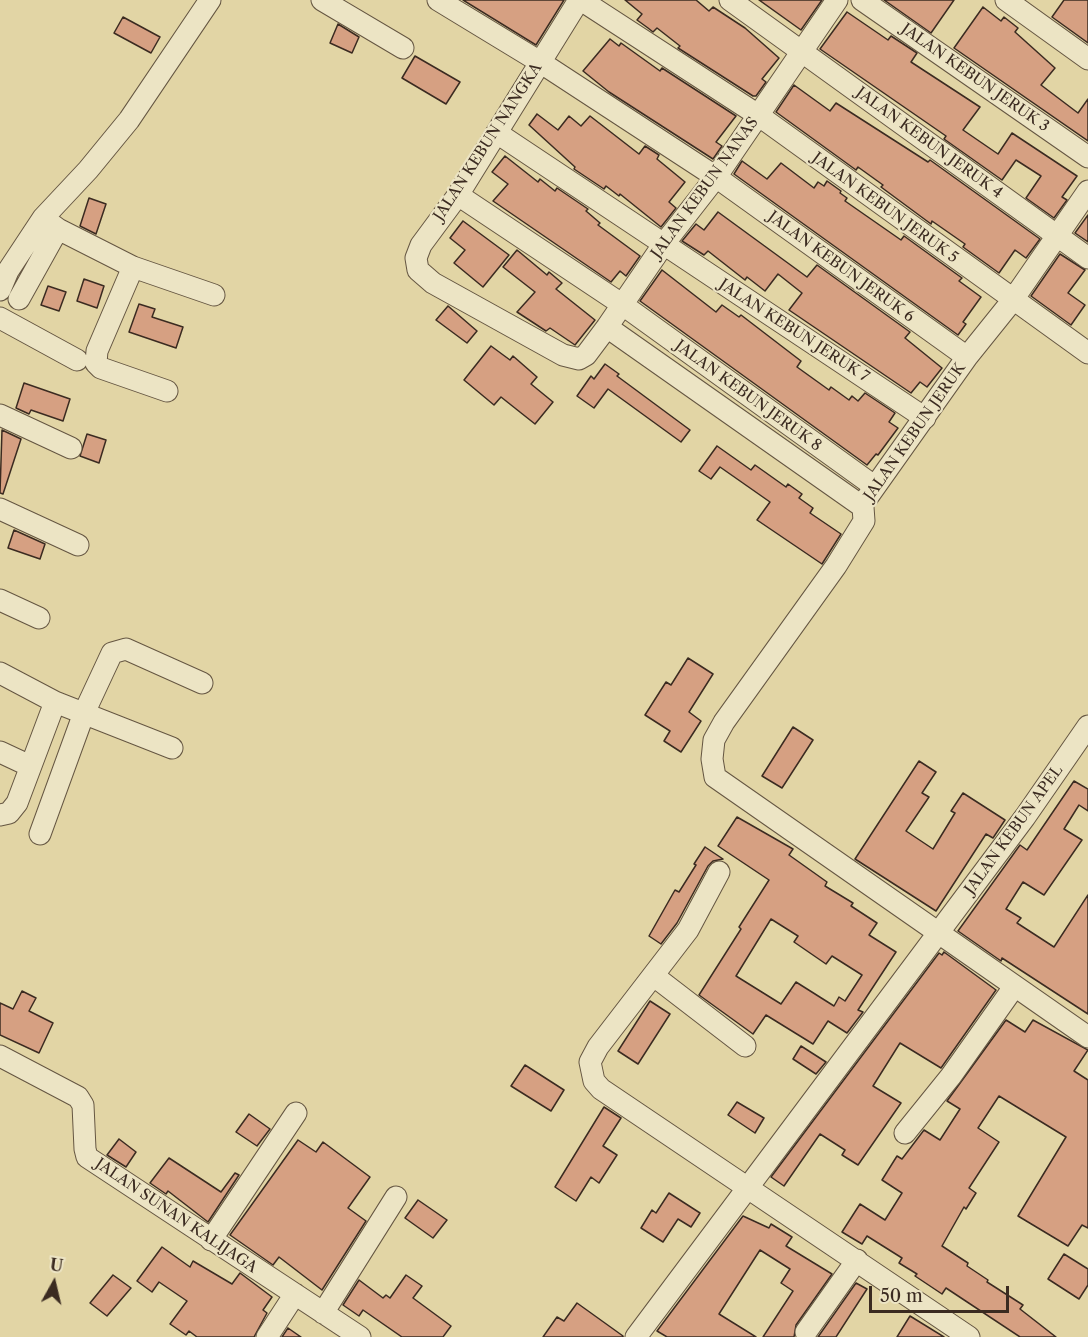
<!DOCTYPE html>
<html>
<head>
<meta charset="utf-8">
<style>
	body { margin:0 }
	#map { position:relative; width:1088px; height:1337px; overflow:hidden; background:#e2d5a5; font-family:"Libre Caslon Text",serif }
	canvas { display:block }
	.north { position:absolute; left:24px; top:1253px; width:60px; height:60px; -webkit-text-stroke:4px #ece4c4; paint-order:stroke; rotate:8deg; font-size:16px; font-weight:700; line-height:24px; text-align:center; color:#3b2b21 }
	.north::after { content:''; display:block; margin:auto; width:21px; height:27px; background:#3b2b21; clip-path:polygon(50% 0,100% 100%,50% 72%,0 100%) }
	.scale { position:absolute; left:869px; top:1286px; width:140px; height:27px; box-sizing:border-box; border:3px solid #3b2b21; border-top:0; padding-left:8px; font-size:18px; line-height:21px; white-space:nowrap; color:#3b2b21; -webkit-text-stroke:4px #ece4c4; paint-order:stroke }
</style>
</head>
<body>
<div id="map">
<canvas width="1088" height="1337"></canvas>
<div class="north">U</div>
<div class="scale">50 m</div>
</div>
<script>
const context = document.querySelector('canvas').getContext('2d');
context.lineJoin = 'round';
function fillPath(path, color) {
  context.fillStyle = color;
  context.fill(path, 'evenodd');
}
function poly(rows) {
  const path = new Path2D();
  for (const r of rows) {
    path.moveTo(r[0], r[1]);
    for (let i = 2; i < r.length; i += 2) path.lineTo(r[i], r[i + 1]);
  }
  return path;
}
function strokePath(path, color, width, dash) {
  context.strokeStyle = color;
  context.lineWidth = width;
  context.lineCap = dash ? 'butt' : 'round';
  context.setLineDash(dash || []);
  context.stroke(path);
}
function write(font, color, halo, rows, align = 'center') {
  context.font = font + ' "Libre Caslon Text",serif';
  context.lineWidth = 4.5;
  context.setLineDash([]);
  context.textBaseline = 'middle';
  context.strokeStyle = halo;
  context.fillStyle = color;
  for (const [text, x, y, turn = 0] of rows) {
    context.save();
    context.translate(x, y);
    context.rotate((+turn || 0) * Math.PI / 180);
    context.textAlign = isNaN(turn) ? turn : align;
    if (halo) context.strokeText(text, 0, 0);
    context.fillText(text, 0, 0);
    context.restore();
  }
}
const building = poly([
	[463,0,564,0,536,45,463,0],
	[625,0,696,0,709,11,713,7,745,28,779,58,762,79,766,82,756,96,753,96,678,48,680,46,657,28,653,32,648,28,637,20,642,14,625,0],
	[759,0,822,0,801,30,759,0],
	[884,0,954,0,931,33,884,0],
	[1064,0,1088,0,1088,43,1052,17,1064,0],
	[983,7,1001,21,1004,17,1018,28,1015,32,1055,68,1041,85,1078,113,1088,99,1088,141,954,48,983,7],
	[847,12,888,40,891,36,917,53,911,62,980,107,963,130,998,154,1012,133,1077,176,1062,197,1067,200,1054,218,1026,198,1041,176,1016,160,1002,180,944,139,946,136,820,49,847,12],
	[123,17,160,37,151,53,114,33,123,17],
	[338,24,359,37,352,53,330,43,338,24],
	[610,39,619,46,621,43,660,71,662,68,736,116,716,142,722,146,713,159,609,92,583,71,610,39],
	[415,56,460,82,446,104,402,78,415,56],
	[794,85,830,111,836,103,928,162,930,160,1040,239,1026,258,1015,250,999,273,963,247,965,244,932,221,931,224,881,187,883,185,858,167,856,170,776,112,794,85],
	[537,114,558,130,569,116,581,126,590,116,639,154,645,146,659,155,657,159,685,182,669,202,676,208,661,227,620,194,619,196,606,186,604,189,574,169,575,167,529,125,537,114],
	[505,156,538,182,540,179,555,191,557,188,588,209,586,211,600,223,598,225,640,256,626,276,620,271,611,282,493,201,508,184,492,172,505,156],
	[742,161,767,179,781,163,814,188,818,182,824,186,827,181,841,191,840,193,847,198,845,201,901,240,904,236,962,278,959,281,981,297,963,322,966,324,958,335,734,174,742,161],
	[89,198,106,204,96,234,80,226,89,198],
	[718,212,807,277,817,265,910,332,905,338,942,368,927,387,920,382,911,393,789,310,802,293,778,274,765,291,747,277,745,280,708,251,704,255,682,241,696,224,704,230,718,212],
	[1088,215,1088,242,1075,233,1088,215],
	[463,221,509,255,483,287,454,263,465,250,450,238,463,221],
	[517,250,547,275,549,272,562,283,556,289,595,320,575,345,550,328,546,331,517,312,535,292,503,267,517,250],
	[1060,254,1085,270,1068,293,1085,305,1071,325,1031,296,1060,254],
	[662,270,716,312,722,305,739,317,741,315,801,361,797,367,829,390,831,387,849,400,852,396,858,401,865,393,895,413,889,422,898,428,878,455,876,454,867,465,640,301,662,270],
	[84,279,104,286,97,308,77,301,84,279],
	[48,286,66,292,59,311,41,305,48,286],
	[139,304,155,309,152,317,183,327,176,348,129,332,139,304],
	[448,306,477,331,467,343,436,320,448,306],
	[491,346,510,360,513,356,537,377,531,384,553,402,535,424,501,397,494,405,464,380,491,346],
	[605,364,619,374,617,376,690,430,681,442,608,389,594,408,577,396,591,376,594,379,605,364],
	[24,383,70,399,63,421,31,410,29,414,16,408,24,383],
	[2,430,21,439,3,494,0,493,2,430],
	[87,434,106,440,99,463,80,456,87,434],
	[717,446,751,470,755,465,786,487,788,484,802,494,799,498,813,508,810,513,841,534,822,564,757,520,770,502,720,467,711,479,699,471,717,446],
	[14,530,45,544,40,559,8,548,14,530],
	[688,658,713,674,689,712,701,721,681,752,664,741,670,731,645,715,666,682,671,685,688,658],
	[793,727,813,740,782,788,762,776,793,727],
	[919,761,936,772,922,793,929,797,906,831,933,849,955,813,951,811,963,793,1005,820,993,838,986,834,936,911,855,859,919,761],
	[1074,781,1088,789,1088,811,1079,805,1064,829,1082,840,1044,895,1023,882,1006,909,1021,918,1017,923,1054,947,1088,895,1088,1014,1002,958,1001,961,958,931,1020,845,1027,850,1074,781],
	[737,817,793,849,789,855,827,882,825,886,853,903,851,906,877,923,869,935,896,952,858,1010,863,1012,847,1033,828,1021,813,1044,766,1015,753,1034,699,995,741,929,739,927,769,880,718,846,737,817],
	[771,919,798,936,794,942,826,964,832,956,862,975,845,1001,839,997,834,1006,796,982,781,1004,736,976,771,919],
	[705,847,723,859,713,861,708,866,677,923,661,944,649,936,675,890,679,892,696,865,694,864,705,847],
	[944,952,996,990,941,1068,900,1043,873,1086,901,1103,858,1165,842,1155,845,1150,820,1134,784,1186,771,1177,939,953,942,955,944,952],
	[22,991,36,998,29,1011,53,1023,39,1053,0,1035,0,1003,13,1009,22,991],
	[650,1001,670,1014,638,1064,618,1051,650,1001],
	[1006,1020,1025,1032,1033,1020,1088,1050,1074,1071,1088,1080,1088,1228,1082,1225,1068,1246,1018,1216,1066,1137,999,1096,978,1128,999,1142,969,1188,976,1193,966,1209,964,1207,942,1246,968,1263,967,1266,988,1280,987,1282,1023,1305,1020,1309,1056,1337,1020,1337,946,1288,942,1294,915,1276,917,1274,899,1263,902,1258,867,1236,862,1244,842,1232,860,1204,885,1220,902,1193,882,1180,897,1156,902,1159,924,1130,940,1140,960,1109,947,1101,1006,1020],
	[801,1046,826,1062,816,1074,793,1059,801,1046],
	[525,1065,564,1090,551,1111,511,1086,525,1065],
	[737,1102,764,1118,755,1133,728,1115,737,1102],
	[604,1107,621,1118,603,1146,617,1155,599,1183,591,1177,576,1201,555,1187,604,1107],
	[249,1114,270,1129,257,1146,236,1132,249,1114],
	[119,1139,136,1152,126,1167,107,1155,119,1139],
	[298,1140,316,1152,323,1142,370,1177,348,1208,366,1221,322,1290,279,1257,273,1265,230,1235,298,1140],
	[169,1158,221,1192,235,1173,239,1175,208,1222,168,1191,166,1194,150,1183,169,1158],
	[669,1193,700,1213,691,1227,678,1219,663,1242,641,1228,652,1210,656,1213,669,1193],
	[418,1200,447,1220,433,1238,405,1218,418,1200],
	[743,1216,769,1228,771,1224,792,1237,786,1246,832,1274,796,1325,794,1337,763,1337,793,1291,781,1283,790,1269,760,1250,719,1314,756,1337,667,1337,657,1331,743,1216],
	[162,1247,190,1267,193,1261,232,1284,240,1273,272,1297,263,1310,267,1313,254,1337,197,1337,189,1331,186,1335,170,1324,187,1301,159,1282,152,1292,137,1281,162,1247],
	[1064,1254,1088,1269,1088,1285,1079,1299,1048,1279,1064,1254],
	[113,1275,131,1288,107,1316,90,1303,113,1275],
	[406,1275,422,1286,413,1298,451,1326,443,1337,402,1337,363,1310,359,1316,343,1305,359,1280,383,1298,386,1295,390,1298,406,1275],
	[856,1283,867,1289,836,1337,818,1337,856,1283],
	[577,1303,623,1336,623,1337,543,1337,557,1317,564,1321,577,1303],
	[910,1316,944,1337,897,1337,910,1316],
	[288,1328,301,1337,282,1337,288,1328]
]);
const street = poly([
	[322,0,403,48],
	[438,0,540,62,716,177,967,357],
	[579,0,458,195,421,245,416,258,418,270,433,283,563,355,579,359,586,355,607,327,663,245,716,177,837,0],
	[581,0,758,115,1088,353],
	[730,0,1088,258],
	[862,0,1088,157],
	[1006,0,1088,59],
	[497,133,925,418],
	[458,195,623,305,874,486],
	[43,218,58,229,133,267,214,295],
	[133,267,97,351,96,363,101,368,167,391],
	[0,290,8,271,43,218,88,170,129,120,210,0],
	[19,299,58,229],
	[0,318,77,360],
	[607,327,863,507],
	[0,415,71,448],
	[867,498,967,357,1012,301,1088,191],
	[863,507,864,521,836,566,724,722,714,740,712,759,715,777,1088,1037],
	[0,509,78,545],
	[0,600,39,618],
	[0,673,55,702,17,803,9,813,0,815],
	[55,702,172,748],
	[0,752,30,766],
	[40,834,84,713,112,653,126,649,202,683],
	[719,872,688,930,598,1047,590,1062,594,1081,601,1089,969,1337],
	[654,976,745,1046],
	[0,1056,78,1097,83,1105,85,1149,87,1157,360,1337],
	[905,1133,951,1076,1014,987],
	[211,1240,296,1113],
	[323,1313,396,1197],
	[806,1332,857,1260],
	[267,1337,295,1294],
	[636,1337,1025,817,1088,726]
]);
const streetNames = [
	["JALAN KEBUN JERUK 3",975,78,35],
	["JALAN KEBUN NANGKA",488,142,-57],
	["JALAN KEBUN JERUK 4",929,143,36],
	["JALAN KEBUN NANAS",705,188,-54],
	["JALAN KEBUN JERUK 5",885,208,36],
	["JALAN KEBUN JERUK 6",841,267,36],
	["JALAN KEBUN JERUK 7",794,331,33],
	["JALAN KEBUN JERUK 8",748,396,36],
	["JALAN KEBUN JERUK",915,432,-55],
	["JALAN KEBUN APEL",1014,830,-54],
	["JALAN SUNAN KALIJAGA",176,1216,34]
];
fillPath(building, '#d6a082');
strokePath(building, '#3b2b21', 1.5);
strokePath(street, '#655642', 23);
strokePath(street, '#ece4c4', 21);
write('15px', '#3b2b21', '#ece4c4', streetNames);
</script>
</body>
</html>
